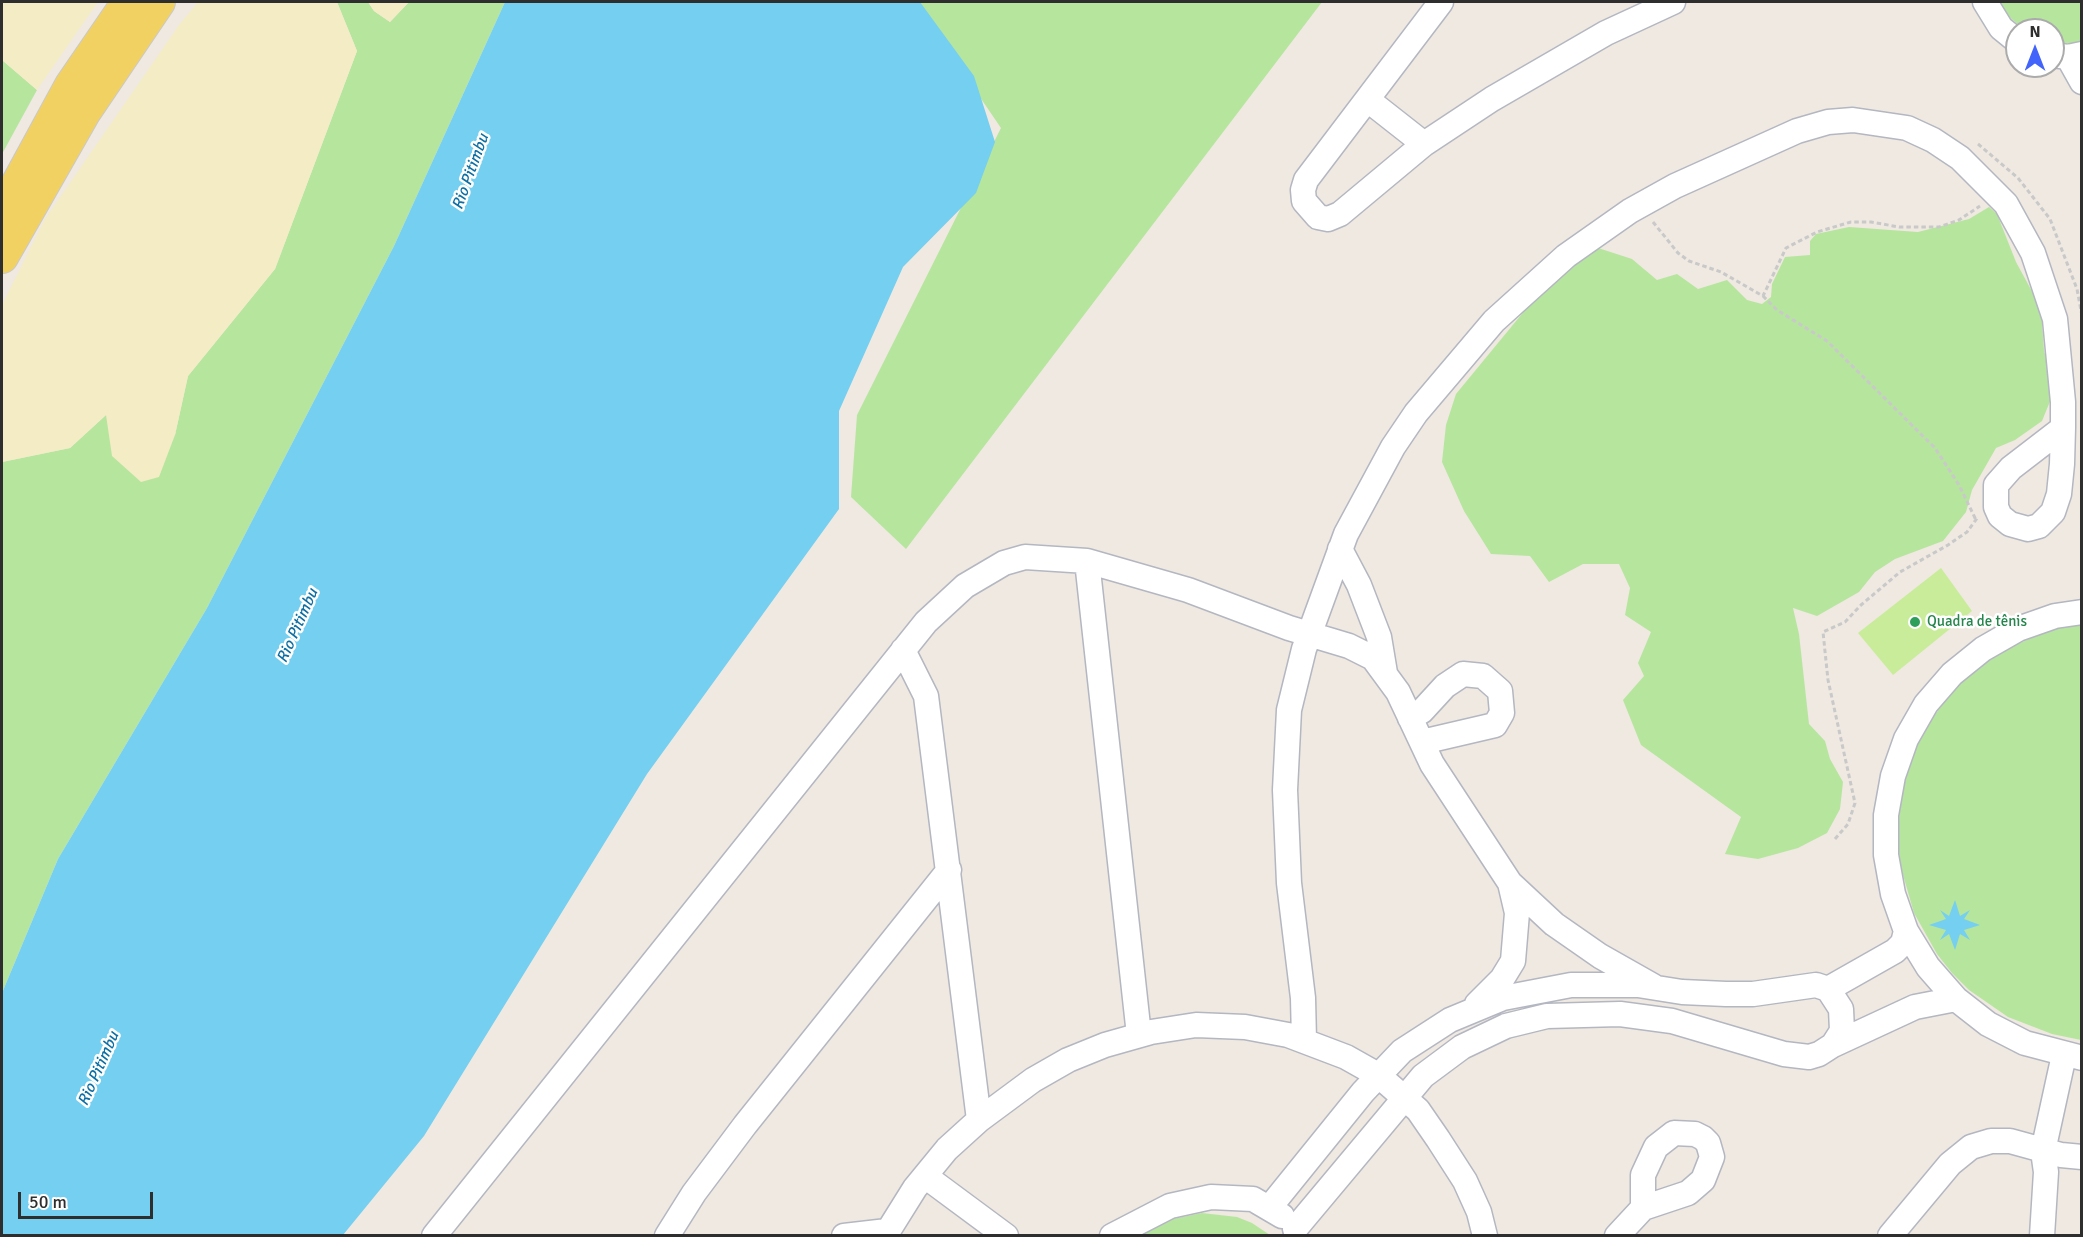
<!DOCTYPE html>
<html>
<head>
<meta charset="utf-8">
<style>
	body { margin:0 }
	#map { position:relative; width:2083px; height:1237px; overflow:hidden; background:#efe9e1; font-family:Signika,sans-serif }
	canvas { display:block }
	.frame { position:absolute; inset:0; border:3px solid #2e2e2e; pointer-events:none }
	.north { position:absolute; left:2005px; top:18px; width:60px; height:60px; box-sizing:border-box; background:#fff; border:2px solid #ababab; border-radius:50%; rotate:0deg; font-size:16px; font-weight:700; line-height:24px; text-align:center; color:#2e2e2e }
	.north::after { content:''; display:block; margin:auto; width:21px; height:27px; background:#4264fb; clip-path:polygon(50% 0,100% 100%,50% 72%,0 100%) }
	.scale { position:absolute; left:18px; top:1192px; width:135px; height:27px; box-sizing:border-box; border:3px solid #2e2e2e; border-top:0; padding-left:8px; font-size:18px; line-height:21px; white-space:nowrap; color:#2e2e2e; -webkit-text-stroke:4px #fff; paint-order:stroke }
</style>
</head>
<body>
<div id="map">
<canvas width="2083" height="1237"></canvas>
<div class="frame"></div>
<div class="north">N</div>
<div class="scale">50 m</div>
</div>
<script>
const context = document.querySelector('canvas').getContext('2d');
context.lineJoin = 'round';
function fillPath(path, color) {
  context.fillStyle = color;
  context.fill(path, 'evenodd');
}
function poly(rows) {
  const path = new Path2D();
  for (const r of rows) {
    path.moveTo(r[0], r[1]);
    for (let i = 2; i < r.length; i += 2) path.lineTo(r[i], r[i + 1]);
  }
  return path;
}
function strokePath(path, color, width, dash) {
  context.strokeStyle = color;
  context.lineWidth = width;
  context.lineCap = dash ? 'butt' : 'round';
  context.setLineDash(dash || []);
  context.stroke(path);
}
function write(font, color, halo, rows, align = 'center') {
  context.font = font + ' Signika,sans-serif';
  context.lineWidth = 5;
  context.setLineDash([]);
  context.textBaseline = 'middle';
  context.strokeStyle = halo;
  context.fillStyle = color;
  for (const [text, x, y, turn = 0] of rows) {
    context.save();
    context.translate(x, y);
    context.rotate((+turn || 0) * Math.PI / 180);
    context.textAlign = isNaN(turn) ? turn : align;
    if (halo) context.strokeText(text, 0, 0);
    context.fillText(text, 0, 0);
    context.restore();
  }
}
const green = poly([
	[337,2,368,2,374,11,390,22,409,2,505,2,394,246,207,608,58,859,2,993,2,462,70,448,106,415,175,435,188,376,275,269,357,51],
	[915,2,1322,2,906,549,851,497,857,415,1001,128],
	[1998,2,2081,2,2081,44,2053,42,2053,30,2025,30,2002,11],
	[2,60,37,90,2,154],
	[1989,207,1997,214,2016,262,2041,308,2044,350,2053,394,2042,421,2015,440,1996,448,1972,490,1966,512,1943,541,1895,559,1875,572,1859,592,1817,616,1793,608,1799,634,1809,724,1825,741,1830,759,1843,782,1840,809,1827,833,1798,848,1758,859,1725,854,1741,817,1641,745,1623,700,1644,676,1638,663,1651,632,1625,615,1630,588,1619,564,1583,564,1549,582,1530,556,1491,554,1464,511,1442,462,1446,425,1456,394,1535,298,1595,247,1632,259,1657,280,1677,274,1698,289,1727,280,1747,300,1762,304,1771,297,1772,284,1785,257,1810,255,1810,241,1816,234,1849,227,1918,232,1969,219],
	[2081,624,2081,1040,2052,1034,2008,1017,1969,990,1952,973,1937,954,1914,913,1901,868,1898,845,1900,798,1905,775,1923,731,1951,693,1967,676,2006,649,2050,630],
	[1202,1213,1237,1217,1252,1223,1270,1235,1134,1236,1163,1221]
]);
const sand = poly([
	[2,2,98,2,37,90,2,60],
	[198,2,337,2,357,51,275,269,188,376,175,435,159,477,141,482,112,456,106,415,70,448,2,462,2,305,45,219,179,25],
	[368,2,409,2,390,22,374,11]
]);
const pitch = poly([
	[1941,568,1972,611,1893,675,1858,633]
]);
const water = poly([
	[505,2,920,2,974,76,995,142,976,193,903,267,839,411,839,509,647,774,424,1136,343,1235,2,1235,2,993,58,859,207,608,394,246],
	[1955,900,1960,916,1970,910,1964,919,1980,925,1964,930,1970,940,1960,934,1955,950,1949,934,1940,940,1946,930,1929,925,1946,919,1940,910,1949,916]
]);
const path = poly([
	[1978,144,2018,178,2050,219,2077,289,2082,316],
	[1653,222,1678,253,1689,261,1721,272,1763,296,1786,248,1817,232,1851,222,1871,222,1899,227,1939,227,1959,220,1980,206],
	[1763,296,1777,310,1827,341,1935,448,1959,485,1976,520],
	[1835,839,1848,824,1855,803,1828,680,1823,632,1845,622,1861,605,1900,572,1948,545,1967,532,1978,517]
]);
const minor = poly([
	[1441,2,1306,180,1303,190,1304,201,1318,217,1328,219,1340,214,1424,144,1492,99,1606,33,1673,2],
	[1985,2,2001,28,2017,41],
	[2053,55,2068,57,2082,54],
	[2068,57,2082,82],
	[1368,100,1424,144],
	[1340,549,1359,585,1379,637,1385,673],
	[1087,561,1139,1035],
	[2082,612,2055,616,2018,629,1983,649,1952,674,1926,704,1906,739,1893,776,1886,815,1886,855,1893,894,1906,931,1928,967,1956,999,1988,1024,2025,1043,2082,1058],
	[903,650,926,696,979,1120],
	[1410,718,1422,711,1445,686,1463,674,1483,676,1500,691,1502,713,1495,725,1422,742],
	[1828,989,1895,951,1903,943,1906,931],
	[1477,1004,1502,979,1513,961,1517,913,1510,883],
	[1304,1040,1303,998,1289,883,1285,790,1289,710,1304,649,1346,534,1393,447,1416,413,1494,321,1566,256,1630,211,1675,186,1797,131,1828,122,1853,120,1907,128,1933,140,1960,158,2006,204,2033,253,2055,319,2063,402,2063,428,2062,464,2059,494,2053,512,2039,526,2028,529,2010,524,2000,516,1996,507,1996,485,2011,468,2063,428],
	[1833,1045,1915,1007,1956,999],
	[925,1176,1006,1236],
	[1270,1207,1363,1092,1402,1051,1450,1020,1503,998,1571,985,1638,985,1682,992,1726,994,1753,994,1816,985,1828,989,1841,1009,1842,1031,1833,1045,1819,1054,1809,1057,1784,1054,1672,1021,1620,1014,1547,1016,1506,1026,1462,1047,1423,1076,1295,1229],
	[434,1236,926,622,965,586,1004,563,1025,557,1087,561,1188,590,1289,628,1349,646,1373,658,1398,692,1432,764,1510,883,1554,924,1600,956,1653,986],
	[667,1236,694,1193,745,1125,949,870],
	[844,1236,887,1231],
	[885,1236,915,1188,947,1149,979,1120,1033,1080,1068,1060,1105,1045,1151,1032,1196,1025,1245,1027,1288,1035,1346,1057,1378,1075,1418,1110,1438,1139,1465,1181,1479,1212,1485,1236],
	[1112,1236,1170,1206,1211,1197,1253,1199,1282,1216],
	[1617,1236,1643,1208,1688,1193,1703,1180,1712,1157,1708,1143,1703,1138,1695,1134,1674,1133,1656,1147,1643,1175,1643,1208],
	[1890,1236,1950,1164,1971,1147,1991,1141,2010,1141,2061,1155,2082,1157],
	[2042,1236,2046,1172,2043,1151,2064,1055]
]);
const major = poly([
	[2,212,71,85,128,2],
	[2,257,84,113,159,2]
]);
const markers = [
	[1915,622,6,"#2e9e5b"]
];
const leisureNames = [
	["Quadra de tênis",1927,622]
];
const waterNames = [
	["Rio Pitimbu",471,172,-70],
	["Rio Pitimbu",298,626,-66],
	["Rio Pitimbu",99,1069,-66]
];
fillPath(green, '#b6e59e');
fillPath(sand, '#f3ecc5');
fillPath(pitch, '#c9ec9a');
fillPath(water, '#75cff0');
strokePath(minor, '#b4b7c1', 27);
strokePath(major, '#c9c9c9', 34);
strokePath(path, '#c9c9c9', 3, [4.5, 3]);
strokePath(minor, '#fff', 24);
strokePath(major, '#f2d163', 32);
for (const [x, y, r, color] of markers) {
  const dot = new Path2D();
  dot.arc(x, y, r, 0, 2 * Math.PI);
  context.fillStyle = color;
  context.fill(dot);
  strokePath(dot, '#fff', 2);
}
write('15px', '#27864d', '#fff', leisureNames, 'left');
write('italic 16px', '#0d6fa3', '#fff', waterNames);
</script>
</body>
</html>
